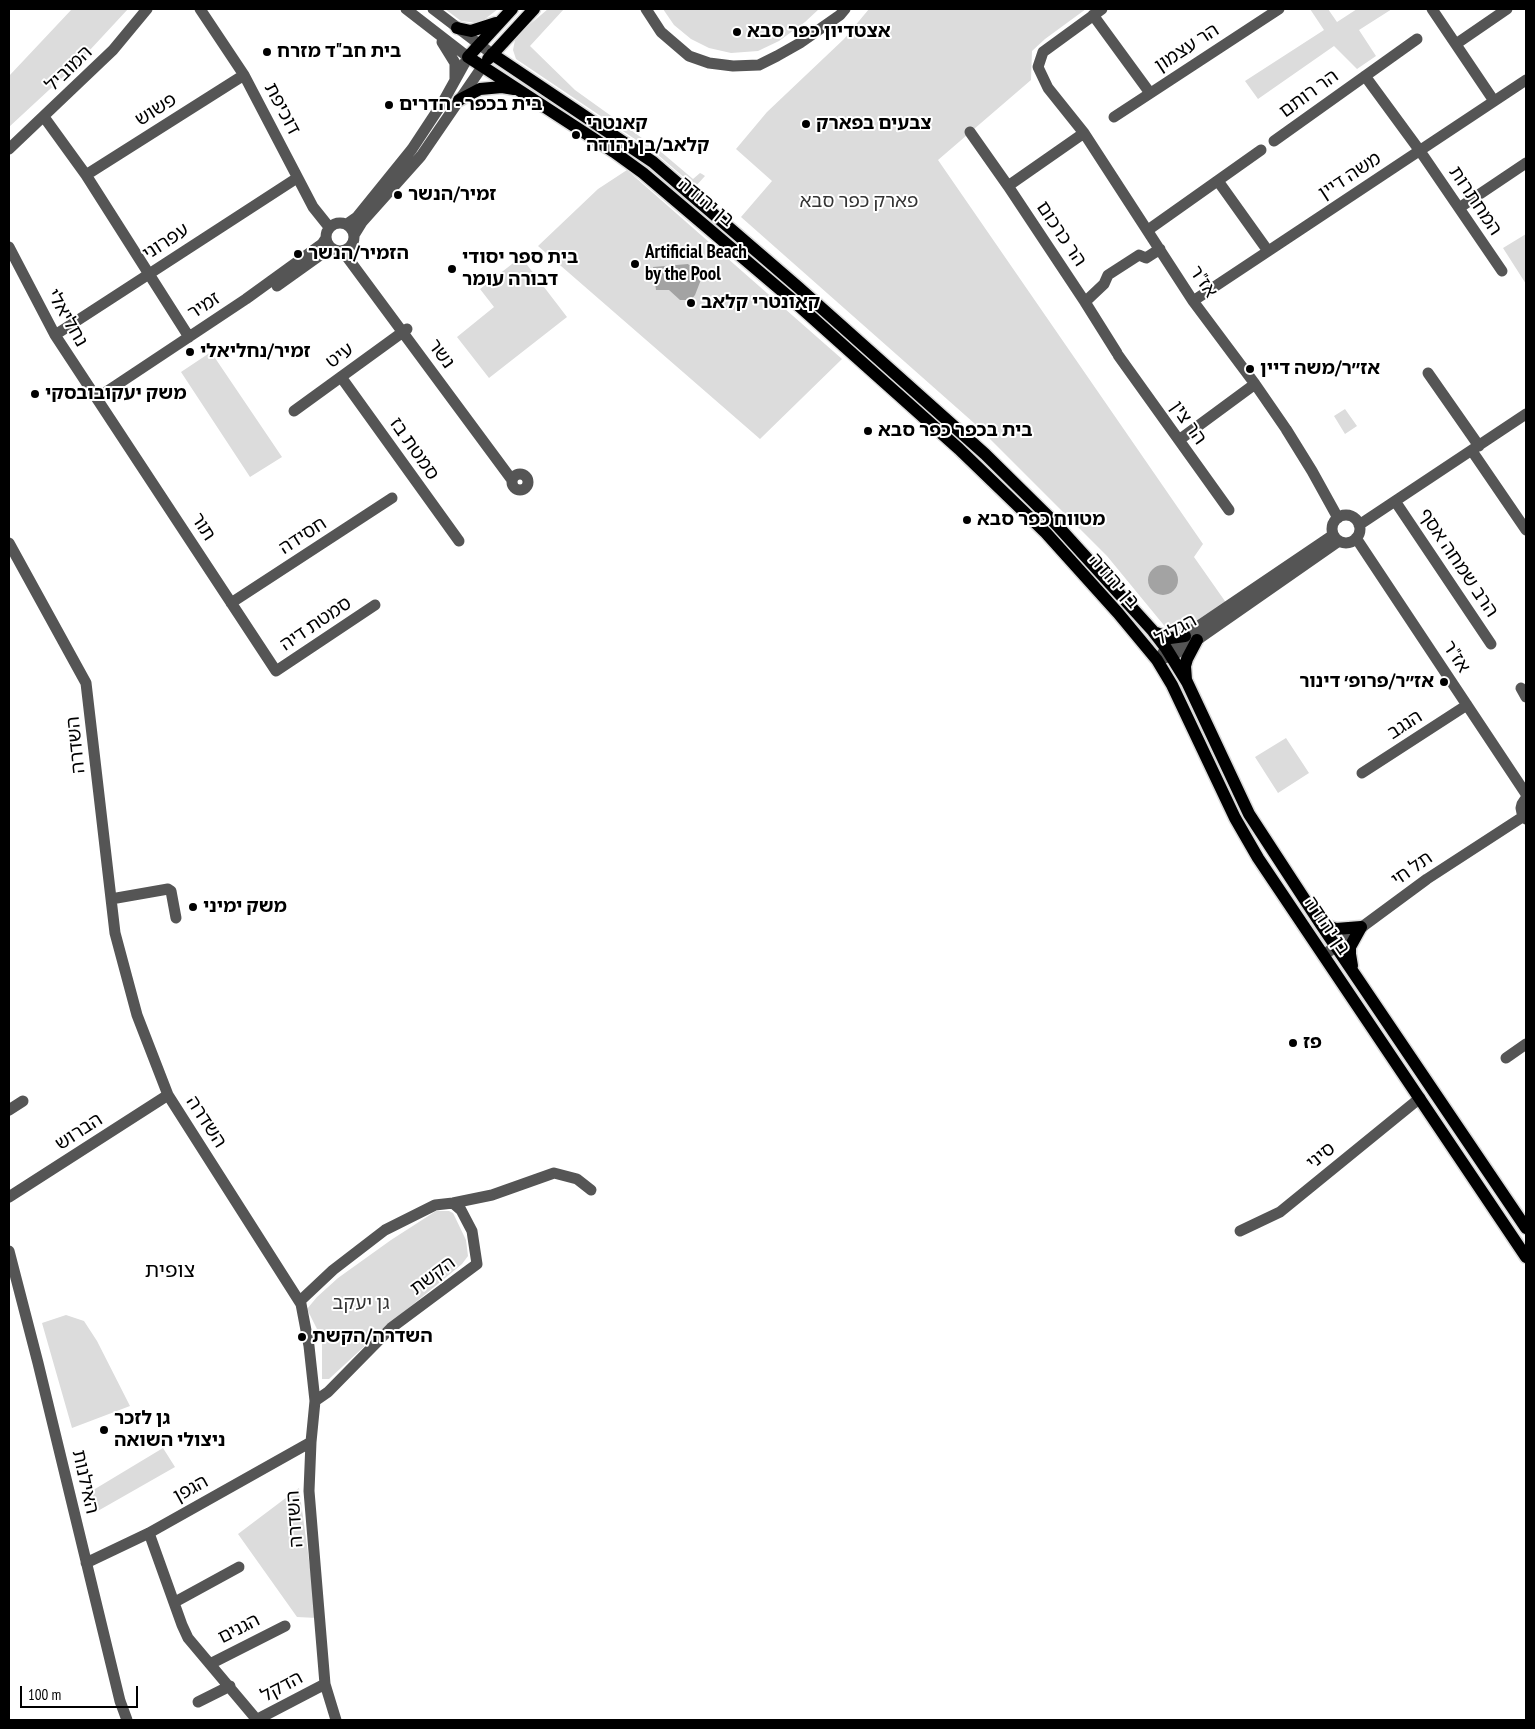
<!DOCTYPE html>
<html>
<head>
<meta charset="utf-8">
<style>
	body { margin:0 }
	#map { position:relative; width:1535px; height:1729px; overflow:hidden; background:#fff; font-family:"PT Sans Narrow",sans-serif }
	canvas { display:block }
	.frame { position:absolute; inset:0; border:10px solid #000; pointer-events:none }
	.scale { position:absolute; left:20px; top:1686px; width:118px; height:22px; box-sizing:border-box; border:2px solid #000; border-top:0; padding-left:6px; font-size:15px; line-height:18px; white-space:nowrap; color:#000; -webkit-text-stroke:4px #fff; paint-order:stroke }
</style>
</head>
<body>
<div id="map">
<canvas width="1535" height="1729"></canvas>
<div class="frame"></div>
<div class="scale">100 m</div>
</div>
<script>
const context = document.querySelector('canvas').getContext('2d');
context.lineJoin = 'round';
function fillPath(path, color) {
  context.fillStyle = color;
  context.fill(path, 'evenodd');
}
function poly(rows) {
  const path = new Path2D();
  for (const r of rows) {
    if (r.length === 3) {
      path.moveTo(r[0] + r[2], r[1]);
      path.arc(r[0], r[1], r[2], 0, 2 * Math.PI);
      continue;
    }
    path.moveTo(r[0], r[1]);
    for (let i = 2; i < r.length; i += 2) path.lineTo(r[i], r[i + 1]);
  }
  return path;
}
function strokePath(path, color, width, dash) {
  context.strokeStyle = color;
  context.lineWidth = width;
  context.lineCap = dash ? 'butt' : 'round';
  context.setLineDash(dash || []);
  context.stroke(path);
}
function write(font, color, halo, rows, align = 'center') {
  context.font = font + ' "PT Sans Narrow","Noto Sans Hebrew",sans-serif';
  context.lineWidth = 4;
  context.setLineDash([]);
  context.textBaseline = 'middle';
  context.strokeStyle = halo;
  context.fillStyle = color;
  for (const [text, x, y, turn = 0] of rows) {
    context.save();
    context.translate(x, y);
    context.rotate((+turn || 0) * Math.PI / 180);
    context.textAlign = isNaN(turn) ? turn : align;
    if (halo) context.strokeText(text, 0, 0);
    context.fillText(text, 0, 0);
    context.restore();
  }
}
const green = poly([
	[72,9,128,9,76,65,9,127,9,76],
	[445,9,498,9,485,19,478,23,461,21],
	[548,9,564,9,530,46,575,90,660,151,693,179,700,173,702,174,705,176,695,187,657,154,516,59,513,50,515,40,522,31],
	[663,9,819,9,805,22,779,41,758,51,731,53,709,48,691,39,674,25],
	[869,9,1086,9,1045,39,1032,51,1031,80,938,160,1203,544,1194,557,1227,604,1184,633,1167,629,1107,556,974,423,741,217,772,181,736,149,767,112,844,39],
	[1310,9,1328,9,1337,22,1357,9,1392,9,1359,30,1376,56,1357,69,1334,46,1258,99,1245,81,1324,30],
	[627,170,842,359,760,439,538,246,598,189],
	[1526,234,1526,284,1503,248],
	[521,257,567,317,489,378,457,337,494,307,480,289],
	[211,352,282,457,250,477,181,372],
	[1345,409,1357,426,1345,434,1334,416],
	[1286,738,1309,773,1278,793,1255,757],
	[436,1211,449,1211,453,1213,466,1240,468,1256,462,1264,382,1330,329,1379,322,1379,322,1339,307,1309,317,1297,338,1278,391,1240],
	[66,1315,84,1321,97,1341,130,1406,72,1428,42,1323],
	[163,1448,175,1467,96,1512,85,1495],
	[299,1488,317,1618,297,1617,238,1534]
]);
const water = poly([
	[688,264,702,277,695,295,691,300,680,300,669,290,656,290,653,267],
	[1163,580,15]
]);
const minor = poly([
	[200,9,244,75,313,207,329,227],
	[433,9,492,54],
	[646,9,661,32,689,56,709,63,733,66,759,65,777,56,800,43,840,15,845,9],
	[1102,9,1043,52,1038,67,1048,88,1084,133,1193,301,1255,384,1286,429,1312,471,1338,518],
	[1432,9,1494,101],
	[1093,15,1150,93],
	[442,42,455,63,455,79],
	[1456,44,1507,9],
	[1365,76,1420,151,1502,271],
	[44,117,86,175,189,337],
	[1114,117,1279,9],
	[970,132,1008,186,1084,133],
	[1274,141,1417,39],
	[9,149,113,50,147,9],
	[86,175,244,75],
	[1218,181,1268,251],
	[1008,186,1085,302,1117,353],
	[1459,208,1526,163],
	[340,237,14],
	[347,224,357,217,412,149,443,102,468,57,406,9],
	[1148,230,1261,150],
	[354,235,362,222,421,156,482,67],
	[9,247,55,335,276,671,375,605],
	[340,251,347,257,512,480],
	[277,286,326,251,333,249],
	[1193,301,1526,80],
	[1085,302,1104,284,1108,275,1139,255,1146,258,1160,249],
	[55,335,297,178],
	[1118,355,1229,510],
	[1428,373,1479,446],
	[341,377,459,541],
	[97,398,246,299,322,244,326,238],
	[294,411,407,329],
	[1179,440,1255,384],
	[1472,451,1526,530],
	[520,482,8],
	[1395,501,1491,644],
	[1346,529,14],
	[1359,525,1526,414],
	[1356,538,1526,794],
	[9,543,86,683,115,933,137,1015,168,1095,301,1304,309,1346,315,1401,311,1442,309,1491,325,1684,336,1720],
	[231,603,392,498],
	[1161,656,1166,648,1333,535],
	[1157,660,1172,656,1197,640,1339,541],
	[1521,688,1526,697],
	[1362,773,1467,705],
	[1526,798,1522,804,1521,808,1522,813,1526,819],
	[111,899,168,889,171,891,176,918],
	[1324,955,1427,879,1524,816],
	[1506,1058,1526,1044],
	[9,1110,23,1101],
	[9,1197,168,1095],
	[1240,1231,1280,1212,1420,1098],
	[9,1251,38,1363,120,1701,127,1720],
	[300,1301,333,1270,385,1230,435,1205,453,1203,492,1195,554,1173,577,1179,591,1190],
	[315,1401,328,1392,391,1328,477,1264,472,1231,461,1210,453,1203],
	[149,1533,182,1625,188,1638,257,1720],
	[86,1563,149,1533,311,1442],
	[175,1602,239,1567],
	[210,1664,285,1626],
	[198,1702,230,1686],
	[256,1720,325,1684]
]);
const major = poly([
	[512,9,468,57,614,152,643,173,789,297,959,449,1046,533,1118,613,1157,660,1172,685,1235,818,1258,858,1526,1257],
	[457,28,471,31,496,23],
	[492,54,653,162,798,287,985,454,1055,523,1153,631,1166,648,1187,682,1249,814,1320,923,1526,1228],
	[488,59,534,9],
	[459,100,480,89,502,87,514,89],
	[1154,632,1170,638,1185,636],
	[1186,680,1185,666,1187,659,1197,640],
	[1320,923,1336,929,1361,927],
	[1352,966,1350,954,1350,947,1361,927]
]);
const markers = [
	[737,32,5,"#000"],
	[267,52,5,"#000"],
	[389,105,5,"#000"],
	[806,124,5,"#000"],
	[576,135,5,"#000"],
	[398,195,5,"#000"],
	[298,254,5,"#000"],
	[635,264,5,"#000"],
	[452,269,5,"#000"],
	[691,303,5,"#000"],
	[190,352,5,"#000"],
	[1250,369,5,"#000"],
	[35,394,5,"#000"],
	[868,431,5,"#000"],
	[967,520,5,"#000"],
	[1444,682,5,"#000"],
	[193,907,5,"#000"],
	[1293,1043,5,"#000"],
	[302,1337,5,"#000"],
	[104,1430,5,"#000"]
];
const poiNames = [
	["אצטדיון כפר סבא",747,32],
	["בית חב\"ד מזרח",277,52],
	["בית בכפר - הדרים",399,105],
	["קאנטרי",586,124],
	["קלאב/בן יהודה",586,146],
	["צבעים בפארק",816,124],
	["זמיר/הנשר",408,195],
	["Artificial Beach",645,253],
	["by the Pool",645,275],
	["הזמיר/הנשר",308,254],
	["בית ספר יסודי",462,258],
	["דבורה עומר",462,280],
	["קאונטרי קלאב",701,303],
	["זמיר/נחליאלי",200,352],
	["אז״ר/משה דיין",1260,369],
	["משק יעקובובסקי",45,394],
	["בית בכפר כפר סבא",878,431],
	["מטווח כפר סבא",977,520],
	["אז״ר/פרופ׳ דינור",1434,682,"right"],
	["משק ימיני",203,907],
	["פז",1303,1043],
	["השדרה/הקשת",312,1337],
	["גן לזכר",114,1419],
	["ניצולי השואה",114,1441]
];
const streetNames = [
	["הר עצמון",1187,48,-33],
	["המוביל",69,69,-44],
	["הר רותם",1309,94,-36],
	["דוכיפת",282,109,62],
	["פשוש",156,110,-32],
	["משה דיין",1350,176,-33],
	["המחתרות",1475,201,56],
	["בן יהודה",706,202,40],
	["הר כרכום",1061,234,56],
	["עפרוני",166,242,-33],
	["אז\"ר",1203,282,56],
	["זמיר",204,306,-33],
	["נחליאלי",67,318,60],
	["נשר",441,354,54],
	["עיט",340,356,-36],
	["הר צין",1188,423,55],
	["סמטת בז",414,449,55],
	["תור",203,527,57],
	["חסידה",303,536,-33],
	["הרב שמחה אסף",1458,563,56],
	["בן יהודה",1114,581,49],
	["סמטת דיה",316,624,-34],
	["הגליל",1176,630,-29],
	["אז\"ר",1456,657,57],
	["הנגב",1405,725,-33],
	["השדרה",76,745,-96],
	["תל חי",1412,869,-35],
	["בן יהודה",1327,926,56],
	["השדרה",206,1122,57],
	["הברוש",79,1132,-33],
	["סיני",1321,1156,-39],
	["הקשת",433,1276,-37],
	["האילנות",85,1482,77],
	["הגפן",191,1489,-29],
	["השדרה",295,1519,-94],
	["הגנים",239,1629,-27],
	["הדקל",282,1687,-28]
];
const parkNames = [
	["פארק כפר סבא",859,202],
	["גן יעקב",361,1304]
];
const quarterNames = [
	["צופית",170,1271]
];
fillPath(green, '#dcdcdc');
fillPath(water, '#a3a3a3');
strokePath(major, '#dbdbdb', 15);
strokePath(minor, '#555', 11);
strokePath(major, '#000', 12);
for (const [x, y, r, color] of markers) {
  const dot = new Path2D();
  dot.arc(x, y, r, 0, 2 * Math.PI);
  context.fillStyle = color;
  context.fill(dot);
  strokePath(dot, '#fff', 2);
}
write('bold 19px', '#000', '#fff', poiNames, 'left');
write('19px', '#000', '#fff', streetNames);
write('19px', '#333', '#fff', parkNames);
write('21px', '#000', '#fff', quarterNames);
</script>
</body>
</html>
